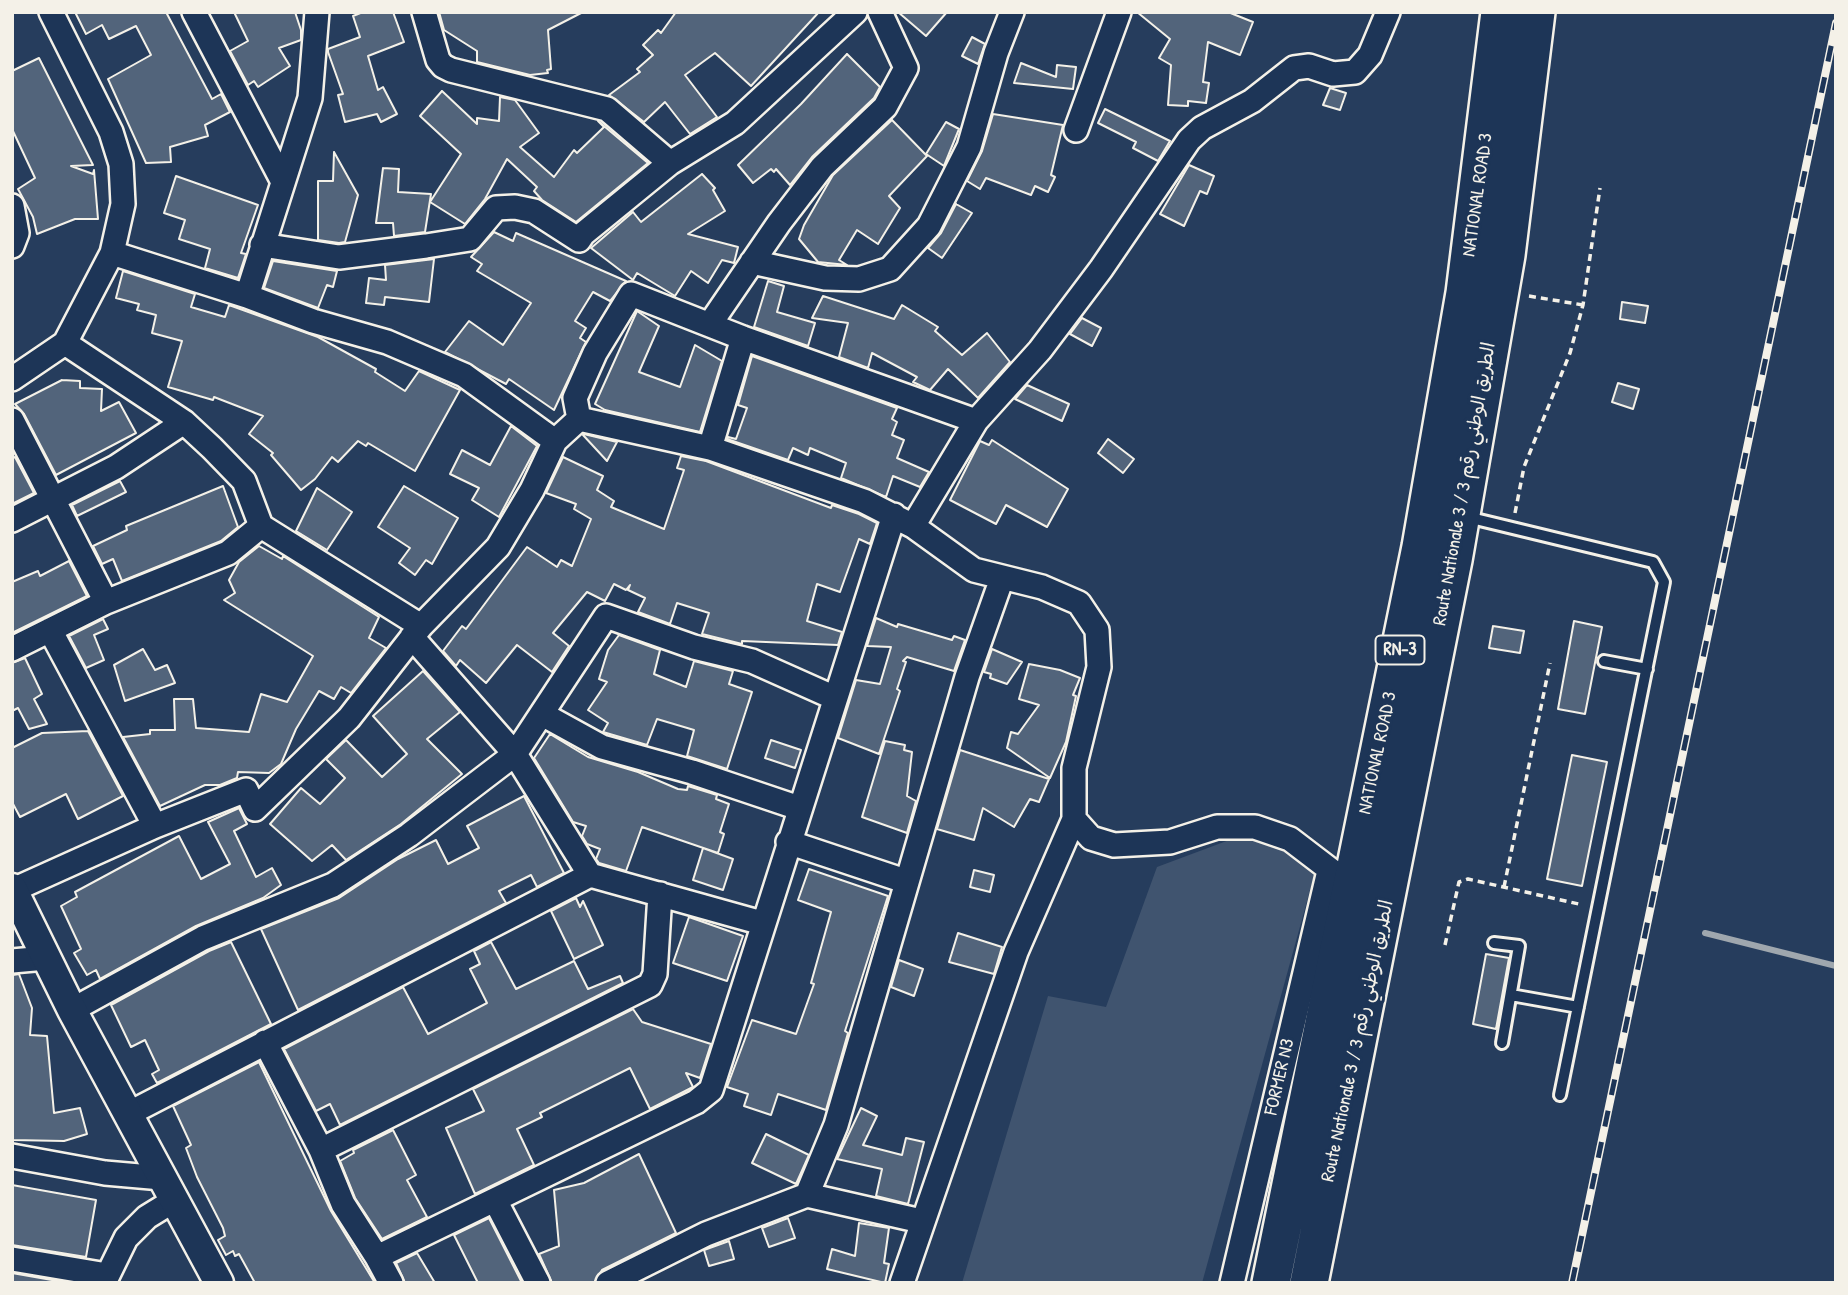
<!DOCTYPE html>
<html>
<head>
<meta charset="utf-8">
<style>
	body { margin:0 }
	#map { position:relative; width:1848px; height:1295px; overflow:hidden; background:#263d5d; font-family:"Patrick Hand",sans-serif }
	canvas { display:block }
	.frame { position:absolute; inset:0; border:14px solid #f4f1e8; pointer-events:none }
</style>
</head>
<body>
<div id="map">
<canvas width="1848" height="1295"></canvas>
<div class="frame"></div>
</div>
<script>
const context = document.querySelector('canvas').getContext('2d');
context.lineJoin = 'round';
function fillPath(path, color) {
  context.fillStyle = color;
  context.fill(path, 'evenodd');
}
function poly(rows) {
  const path = new Path2D();
  for (const r of rows) {
    path.moveTo(r[0], r[1]);
    for (let i = 2; i < r.length; i += 2) path.lineTo(r[i], r[i + 1]);
  }
  return path;
}
function strokePath(path, color, width, dash) {
  context.strokeStyle = color;
  context.lineWidth = width;
  context.lineCap = dash ? 'butt' : 'round';
  context.setLineDash(dash || []);
  context.stroke(path);
}
function write(font, color, halo, rows, align = 'center') {
  context.font = font + ' "Patrick Hand","Playpen Sans Arabic",sans-serif';
  context.lineWidth = 6;
  context.setLineDash([]);
  context.textBaseline = 'middle';
  context.strokeStyle = halo;
  context.fillStyle = color;
  for (const [text, x, y, turn = 0] of rows) {
    context.save();
    context.translate(x, y);
    context.rotate((+turn || 0) * Math.PI / 180);
    context.textAlign = isNaN(turn) ? turn : align;
    if (halo) context.strokeText(text, 0, 0);
    context.fillText(text, 0, 0);
    context.restore();
  }
}
const green = poly([
	[1240,836,1285,843,1315,872,1202,1283,962,1283,1048,996,1106,1007,1157,867]
]);
const stream = poly([
	[1705,933,1836,966]
]);
const building = poly([
	[75,12,166,12,212,99,221,94,230,112,205,125,208,136,170,147,171,162,146,163,108,79,151,55,136,26,109,39,102,25,86,34,75,12],
	[234,12,295,12,301,30,301,40,279,48,290,66,258,87,254,81,248,85,230,51,248,41,234,12],
	[363,12,393,12,404,42,368,56,378,90,383,87,397,114,381,122,377,114,345,122,338,95,343,94,328,52,328,49,360,37,353,16,363,12],
	[439,12,583,12,548,30,551,69,547,70,548,73,530,75,477,62,477,51,444,30,439,12],
	[676,12,819,12,751,86,715,53,685,75,717,117,690,134,665,102,644,122,609,95,640,72,637,69,653,55,643,45,658,30,661,33,676,12],
	[898,12,947,12,926,36,898,12],
	[1137,12,1228,12,1253,22,1240,55,1208,42,1203,82,1209,83,1206,103,1188,101,1188,106,1168,105,1171,65,1159,58,1170,39,1137,12],
	[972,37,985,44,978,64,962,56,972,37],
	[847,54,880,87,874,98,812,157,790,185,776,169,774,172,771,169,753,183,738,165,801,104,847,54],
	[39,58,93,165,71,166,93,174,94,170,98,219,75,219,37,234,33,217,18,189,35,178,12,129,12,71,39,58],
	[1021,63,1056,77,1057,65,1076,67,1073,89,1014,83,1021,63],
	[1330,88,1346,93,1340,110,1323,105,1330,88],
	[442,91,477,124,477,118,499,121,500,97,515,100,539,133,520,147,554,177,574,150,577,153,604,127,598,121,648,163,576,222,542,200,534,191,537,187,507,159,485,199,465,224,430,202,461,154,420,116,442,91],
	[1105,109,1170,141,1158,161,1133,148,1136,142,1098,123,1105,109],
	[993,114,1063,125,1051,175,1055,177,1048,192,1035,186,1031,195,986,178,980,189,967,181,982,151,993,114],
	[892,120,927,156,889,196,900,208,878,244,857,230,839,260,847,265,818,262,799,239,804,225,833,175,892,120],
	[946,122,959,129,944,166,926,154,946,122],
	[334,152,358,195,345,242,339,243,318,240,318,181,333,181,334,152],
	[1189,165,1214,176,1207,194,1200,191,1184,226,1160,214,1189,165],
	[383,168,399,169,398,192,431,194,425,232,394,236,393,223,376,223,383,168],
	[702,174,715,188,713,190,725,211,688,234,738,247,734,263,722,260,708,283,691,271,675,296,637,273,633,280,591,248,633,212,641,222,702,174],
	[176,176,258,205,241,253,246,254,238,278,205,268,210,249,179,239,185,220,164,213,176,176],
	[956,204,972,213,942,258,928,248,941,233,956,204],
	[494,232,513,241,516,233,626,281,610,301,593,292,575,321,586,328,580,338,586,342,554,410,509,379,506,384,445,352,469,321,503,345,531,303,477,271,482,264,471,257,494,232],
	[434,259,429,302,385,297,384,305,366,303,369,278,386,280,385,265,434,259],
	[273,261,337,271,333,287,327,285,318,308,264,288,273,261],
	[123,271,195,294,191,307,225,317,229,305,318,337,376,369,375,372,405,391,419,371,460,390,415,471,368,443,366,446,358,441,338,462,332,457,315,479,301,490,271,455,273,453,249,434,263,416,214,397,213,400,168,387,182,341,152,333,156,315,137,310,139,304,116,298,123,271],
	[768,281,784,286,777,312,815,323,808,346,754,327,768,281],
	[823,296,894,319,902,305,938,327,935,331,962,355,987,333,1010,362,978,398,948,369,930,390,913,382,917,377,872,353,868,368,839,357,848,323,812,318,823,296],
	[1622,302,1648,306,1645,323,1620,319,1622,302],
	[637,311,659,326,639,372,680,387,695,345,722,361,700,432,605,410,595,404,637,311],
	[1082,318,1101,328,1092,346,1070,334,1082,318],
	[752,356,897,408,892,419,897,422,892,435,904,440,897,458,929,472,920,487,893,476,886,497,841,478,846,463,810,448,808,455,793,448,788,460,727,439,728,437,736,439,747,408,738,405,752,356],
	[62,380,80,381,80,388,102,389,101,411,119,402,136,433,56,475,24,414,15,404,62,380],
	[1618,383,1639,389,1633,409,1612,402,1618,383],
	[1027,385,1069,404,1062,421,1015,399,1027,385],
	[511,426,537,446,499,517,472,500,479,488,450,474,462,450,490,465,511,426],
	[584,434,617,442,607,461,583,435,584,434],
	[1108,439,1134,459,1123,473,1098,453,1108,439],
	[992,440,1068,489,1047,527,1006,505,996,524,950,500,980,441,989,445,992,440],
	[681,456,706,461,831,508,832,505,859,514,877,523,870,544,859,539,840,592,817,584,807,621,842,632,838,645,742,641,742,644,702,634,709,613,677,603,670,624,638,612,645,598,628,590,630,585,626,590,614,584,605,601,587,592,553,633,569,646,552,672,517,645,486,683,460,660,456,666,443,651,462,626,466,629,527,547,557,567,561,560,572,566,591,519,574,509,576,504,546,493,563,457,603,476,597,490,614,501,611,507,664,529,684,470,677,468,681,456],
	[15,457,34,493,12,504,12,458,15,457],
	[120,481,126,492,77,516,72,505,120,481],
	[223,486,238,527,221,541,122,581,113,559,102,564,93,546,127,530,126,526,223,486],
	[404,486,458,518,432,564,426,560,415,575,399,563,410,548,378,527,404,486],
	[317,488,352,512,327,550,296,531,317,488],
	[259,546,282,559,283,556,379,617,369,638,386,648,351,693,341,687,334,699,319,691,296,729,281,764,269,773,238,772,237,778,220,785,205,785,160,806,123,737,150,734,150,730,175,730,174,699,193,699,196,728,249,732,261,694,287,702,313,656,224,600,235,593,229,580,239,562,259,546],
	[69,561,87,596,12,633,12,582,38,571,40,576,69,561],
	[876,618,897,627,898,624,952,640,954,636,965,640,954,671,907,657,903,661,906,662,897,689,900,691,879,754,838,738,856,680,880,684,891,647,867,646,876,618],
	[103,619,108,629,94,635,104,660,86,668,69,636,103,619],
	[1574,621,1602,627,1585,714,1558,709,1574,621],
	[1493,626,1524,631,1520,653,1489,648,1493,626],
	[619,635,660,650,654,674,686,687,694,661,733,671,729,684,752,692,727,769,687,756,694,730,657,719,647,745,603,732,608,723,588,710,607,682,599,679,608,650,619,635],
	[143,649,155,670,167,665,175,683,125,701,114,665,143,649],
	[992,649,1022,662,1007,684,990,678,991,674,984,672,992,649],
	[25,658,42,694,34,699,47,724,29,729,18,708,12,711,12,663,25,658],
	[1029,664,1060,670,1080,678,1073,695,1076,696,1066,742,1050,778,1007,748,1011,732,1018,734,1039,705,1019,699,1029,664],
	[423,671,460,712,427,739,462,774,401,824,346,860,332,845,312,861,270,824,301,788,320,804,345,778,326,759,346,740,382,777,407,754,373,716,423,671],
	[88,731,123,796,78,819,66,794,20,817,12,802,12,748,42,733,88,731],
	[550,734,588,757,638,772,678,789,687,790,688,786,717,795,716,799,729,804,720,832,724,834,718,853,642,827,626,871,599,863,596,859,600,849,587,844,582,836,586,826,573,822,534,758,550,734],
	[771,740,801,750,795,768,765,758,771,740],
	[885,741,905,745,904,750,912,752,907,796,916,801,907,833,862,817,885,741],
	[960,750,1049,779,1039,802,1030,799,1014,827,983,808,974,840,937,829,960,750],
	[1572,755,1607,762,1582,886,1547,879,1572,755],
	[524,796,564,873,537,887,531,875,499,891,506,903,298,1010,261,929,339,898,398,859,436,840,448,864,479,848,467,826,524,796],
	[239,808,247,824,234,831,256,877,272,868,281,885,263,898,196,926,100,979,96,970,87,975,74,953,81,949,61,906,77,897,75,892,179,836,201,879,230,864,208,822,239,808],
	[703,848,733,859,723,890,693,880,703,848],
	[809,869,888,896,845,1031,848,1033,826,1110,778,1094,771,1115,744,1106,748,1094,727,1087,752,1020,796,1034,814,984,811,983,831,912,798,900,809,869],
	[974,870,994,875,990,892,970,887,974,870],
	[576,898,580,907,583,901,603,945,574,959,551,911,576,898],
	[689,917,743,936,727,981,673,963,689,917],
	[958,933,1002,947,994,974,949,962,958,933],
	[231,942,271,1024,157,1083,152,1074,159,1070,145,1040,131,1047,111,1005,209,951,231,942],
	[491,942,516,989,574,961,588,989,620,976,623,983,340,1125,330,1104,316,1111,284,1049,403,987,428,1034,487,1003,470,969,480,964,474,951,491,942],
	[1486,954,1509,958,1496,1029,1473,1024,1486,954],
	[899,960,923,969,914,996,891,987,899,960],
	[19,974,32,1008,30,1035,47,1036,54,1113,80,1108,87,1134,64,1141,12,1140,13,975,19,974],
	[633,1009,642,1022,711,1044,700,1078,686,1073,693,1087,650,1109,630,1068,540,1113,542,1117,517,1129,534,1165,475,1194,446,1128,484,1111,473,1089,633,1009],
	[259,1062,331,1211,375,1283,255,1283,239,1254,235,1256,233,1251,226,1255,218,1240,225,1236,223,1228,197,1177,186,1148,191,1145,173,1106,259,1062],
	[861,1108,877,1116,863,1145,902,1155,906,1138,924,1142,908,1204,876,1196,882,1169,837,1159,861,1108],
	[393,1130,416,1175,407,1180,427,1217,382,1239,355,1198,340,1161,354,1153,353,1150,393,1130],
	[766,1134,809,1155,796,1184,752,1163,766,1134],
	[639,1154,676,1233,602,1270,594,1283,552,1283,539,1254,559,1246,554,1190,584,1183,639,1154],
	[12,1185,96,1200,86,1257,12,1245,12,1185],
	[489,1218,522,1283,478,1283,454,1235,489,1218],
	[788,1218,795,1238,769,1247,762,1228,788,1218],
	[859,1223,889,1228,884,1263,889,1264,885,1283,827,1269,832,1249,855,1256,859,1223],
	[729,1241,734,1259,709,1266,704,1250,729,1241],
	[417,1253,435,1283,405,1283,396,1263,417,1253],
	[12,1273,69,1283,12,1283,12,1273]
]);
const path = poly([
	[1529,296,1583,305],
	[1515,513,1524,467,1570,353,1583,305,1600,188],
	[1504,887,1550,663],
	[1445,945,1459,882,1468,879,1583,905]
]);
const service = poly([
	[1467,517,1653,562,1664,582,1560,1095],
	[1604,661,1647,669],
	[1494,943,1519,946,1502,1043],
	[1511,995,1578,1007]
]);
const minor = poly([
	[194,12,282,180],
	[424,12,438,60,443,66,451,70,607,109,670,163],
	[1076,130,1119,12],
	[12,206,17,233,12,246],
	[262,245,339,257,426,246,470,239,496,208,515,207,534,211,579,240,583,234,670,163,735,123,855,12],
	[112,253,247,296,313,321,387,342,464,375,555,441],
	[752,262,825,278,859,279,890,269,929,226,969,147,996,53,1012,12],
	[247,296,310,98,317,12],
	[710,324,779,223,822,167,885,107,906,68,880,12],
	[65,343,184,422,212,448,244,481,261,526,421,626],
	[12,379,65,343,112,253,123,204,121,164,111,132,51,12],
	[579,419,710,448,864,501,913,526,974,570,1042,587,1079,603,1097,630,1099,667,1074,768,1074,819,1016,952,902,1283],
	[579,419,575,398,595,353,631,294,743,338,976,421],
	[12,420,106,602],
	[710,448,743,338],
	[12,520,116,467,184,422],
	[913,526,976,421,1040,350,1101,269,1189,140,1202,128,1252,101,1294,68,1309,66,1333,74,1355,72,1370,55,1388,12],
	[50,630,155,826],
	[412,637,515,754,590,875,762,923],
	[12,649,106,602,228,553,261,526],
	[542,714,602,747,692,772,799,808],
	[1074,819,1091,838,1114,845,1170,842,1217,827,1255,827,1290,839,1341,878],
	[788,842,905,881],
	[13,890,155,826,246,790,255,809,349,718,421,626,498,547,532,490,555,441,579,419],
	[12,961,46,958],
	[72,1010,203,938,333,885,409,835,515,754,606,616,694,647,752,661,835,698],
	[265,1042,321,1150,343,1204,377,1257],
	[128,1114,590,875],
	[321,1150,650,985,655,974,660,894],
	[12,1156,105,1173,162,1178],
	[807,1195,836,1125,967,677,1002,578],
	[495,1200,538,1283],
	[12,1259,107,1275],
	[104,1283,126,1238,147,1217,173,1201],
	[391,1283,377,1257,696,1102,711,1090,894,515],
	[608,1283,706,1234,807,1195,921,1221],
	[1232,1283,1329,871]
]);
const tertiary = poly([
	[12,888,72,1010,219,1283]
]);
const trunk = poly([
	[1271,1283,1421,547,1465,293,1500,12],
	[1309,1283,1453,560,1506,255,1536,12]
]);
const rail = poly([
	[1572,1283,1836,23]
]);
const shields = [
	[1400,650,49]
];
const shieldNames = [
	["RN-3",1400,650]
];
const streetNames = [
	["NATIONAL ROAD 3",1478,195,-82],
	["Route Nationale 3 / الطريق الوطني رقم 3",1465,484,-80],
	["NATIONAL ROAD 3",1378,753,-78],
	["Route Nationale 3 / الطريق الوطني رقم 3",1358,1041,-78],
	["FORMER N3",1280,1077,-77]
];
fillPath(green, '#40546f');
strokePath(stream, '#9fa7ae', 6);
fillPath(building, '#52647b');
strokePath(building, '#f4f1e8', 2);
strokePath(service, '#f4f1e8', 16);
strokePath(minor, '#f4f1e8', 28);
strokePath(tertiary, '#f4f1e8', 33);
strokePath(trunk, '#f4f1e8', 42);
strokePath(path, '#f4f1e8', 3.5, [7, 5]);
strokePath(service, '#1d3557', 10);
strokePath(minor, '#1d3557', 23);
strokePath(tertiary, '#1d3557', 28);
strokePath(trunk, '#1d3557', 37);
strokePath(rail, '#f4f1e8', 8);
strokePath(rail, '#1d3557', 5, [16]);
for (const [x, y, w] of shields) {
  const box = new Path2D();
  box.roundRect(x - w / 2, y - 14.5, w, 29, 5);
  context.fillStyle = '#1d3557';
  context.fill(box);
  strokePath(box, '#f4f1e8', 2);
}
write('bold 18px', '#f4f1e8', null, shieldNames);
write('19px', '#f4f1e8', '#1d3557', streetNames);
</script>
</body>
</html>
